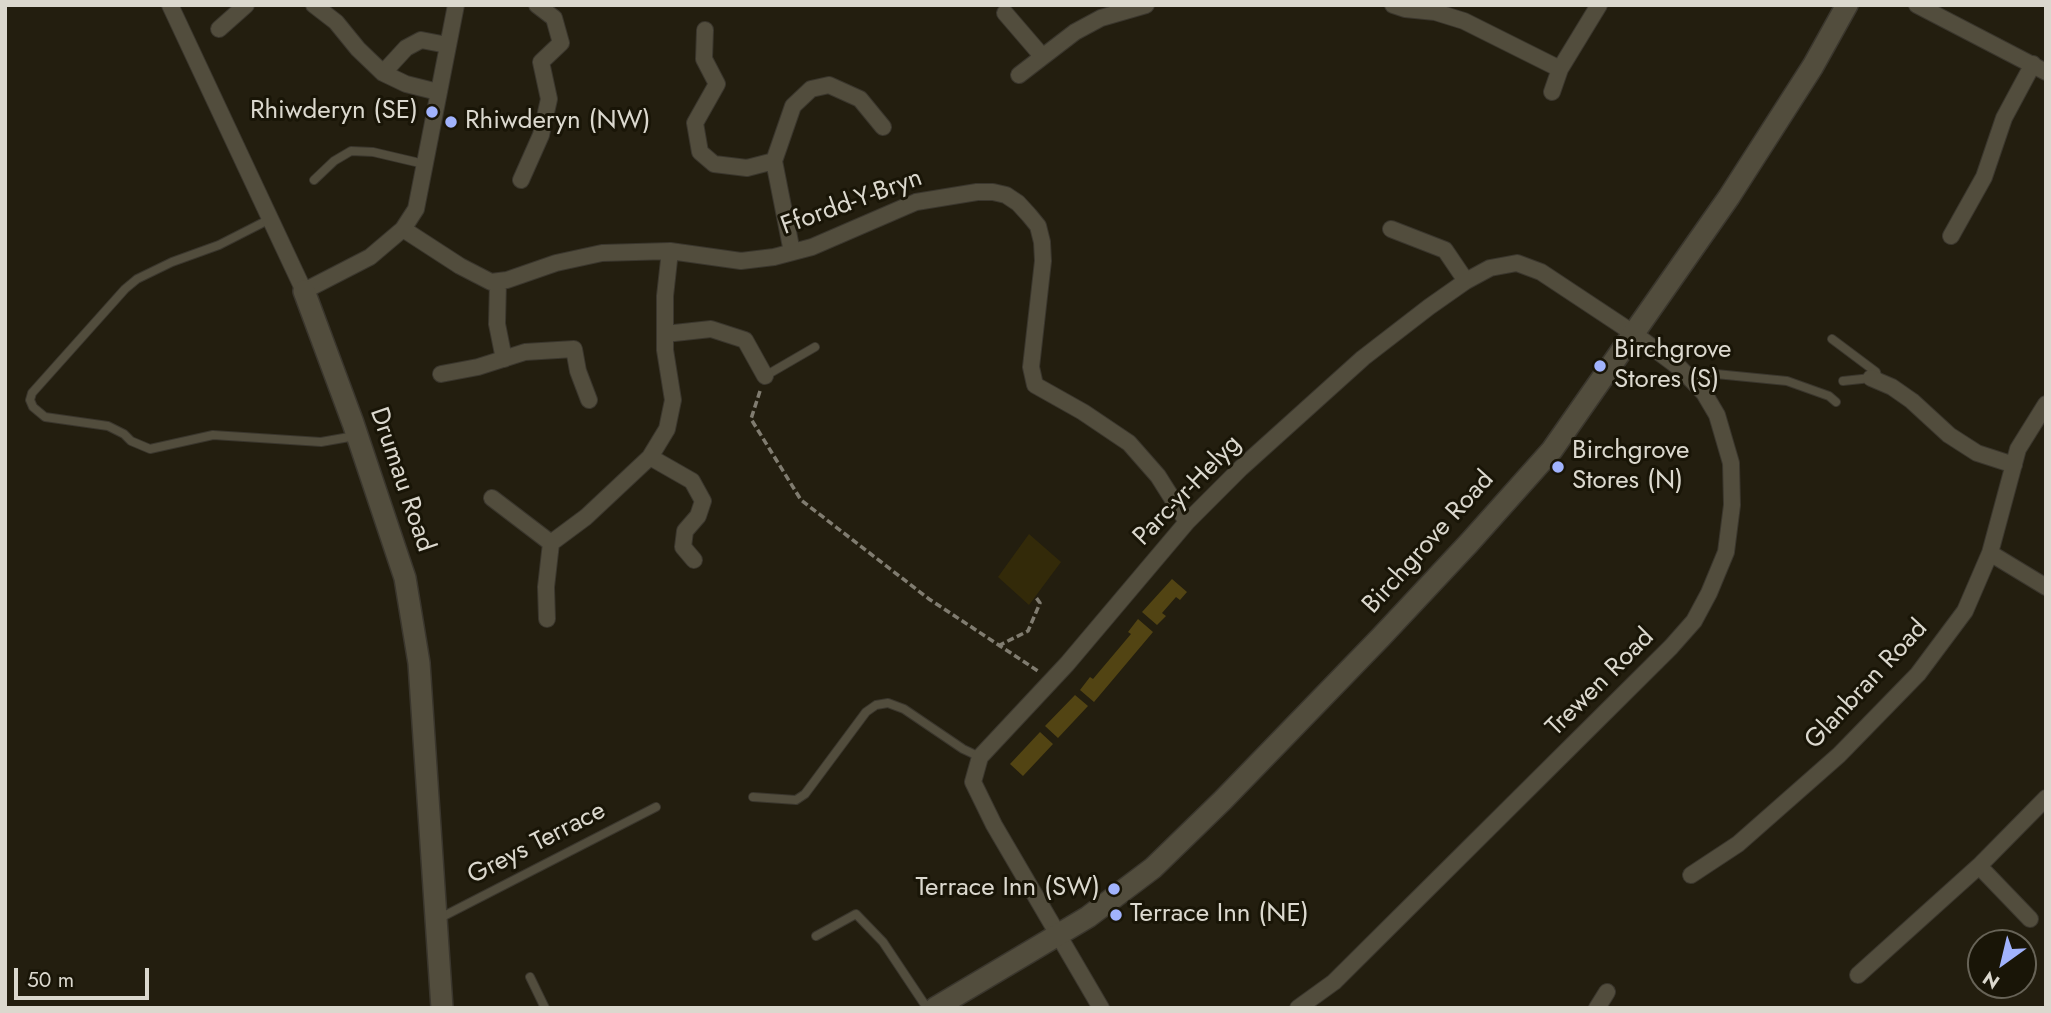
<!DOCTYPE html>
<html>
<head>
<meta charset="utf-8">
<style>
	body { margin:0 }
	#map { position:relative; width:2051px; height:1013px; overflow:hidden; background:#231e0f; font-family:Jost,sans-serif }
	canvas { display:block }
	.frame { position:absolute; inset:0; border:7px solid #dbd8ce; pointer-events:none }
	.north { position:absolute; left:1967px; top:929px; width:70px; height:70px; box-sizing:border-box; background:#191507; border:2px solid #676357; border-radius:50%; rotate:214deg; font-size:19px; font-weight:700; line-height:28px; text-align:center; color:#dbd8ce }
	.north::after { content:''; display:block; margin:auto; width:24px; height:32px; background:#a1b3fd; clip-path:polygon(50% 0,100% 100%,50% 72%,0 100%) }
	.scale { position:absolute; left:14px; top:968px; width:135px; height:32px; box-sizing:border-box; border:4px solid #dbd8ce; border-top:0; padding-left:9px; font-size:21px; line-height:24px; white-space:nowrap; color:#dbd8ce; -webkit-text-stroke:5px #191507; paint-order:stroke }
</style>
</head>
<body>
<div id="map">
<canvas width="2051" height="1013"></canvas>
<div class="frame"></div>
<div class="north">N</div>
<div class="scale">50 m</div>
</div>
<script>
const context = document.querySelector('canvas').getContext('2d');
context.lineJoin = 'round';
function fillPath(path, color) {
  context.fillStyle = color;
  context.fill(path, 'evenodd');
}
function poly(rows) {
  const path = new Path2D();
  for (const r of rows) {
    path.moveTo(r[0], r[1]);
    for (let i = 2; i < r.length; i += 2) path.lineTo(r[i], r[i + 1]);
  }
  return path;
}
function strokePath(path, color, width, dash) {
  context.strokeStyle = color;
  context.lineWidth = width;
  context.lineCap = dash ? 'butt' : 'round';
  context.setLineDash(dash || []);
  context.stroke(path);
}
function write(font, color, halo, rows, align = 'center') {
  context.font = font + ' Jost,sans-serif';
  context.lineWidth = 6;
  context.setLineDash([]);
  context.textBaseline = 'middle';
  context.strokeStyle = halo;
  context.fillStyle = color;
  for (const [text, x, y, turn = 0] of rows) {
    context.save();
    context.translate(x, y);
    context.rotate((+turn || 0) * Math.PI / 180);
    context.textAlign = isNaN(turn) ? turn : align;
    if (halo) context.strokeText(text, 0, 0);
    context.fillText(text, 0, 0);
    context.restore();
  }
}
const green = poly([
	[1029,534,1061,562,1029,605,998,577]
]);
const building = poly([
	[1172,579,1187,592,1180,600,1176,597,1162,613,1166,616,1157,625,1142,612],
	[1138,619,1153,632,1094,702,1080,690,1090,677,1093,679,1131,634,1128,632],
	[1075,695,1088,706,1058,738,1045,726],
	[1040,732,1053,744,1023,776,1010,764]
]);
const path = poly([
	[760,391,751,419,801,500,929,599,1038,671],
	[998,646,1028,631,1040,603,1035,596]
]);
const lane = poly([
	[314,180,334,161,351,151,373,152,424,164],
	[270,219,219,245,172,262,137,279,125,289,32,393,30,400,33,407,45,417,108,426,124,434,131,441,150,449,213,435,321,442,355,436],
	[1832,339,1876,372,1878,379],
	[765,376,815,347],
	[1692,381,1716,374,1787,381,1829,396,1836,402],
	[1843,381,1871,378],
	[753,797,796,800,805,794,866,712,876,705,888,703,904,709,963,749,980,757],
	[438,919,656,807],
	[816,936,856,914,883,942,927,1008],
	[530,977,545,1008]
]);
const street = poly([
	[170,5,304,291,370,257,403,229,416,209,456,5],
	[314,5,336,22,358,49,383,73,406,84,438,92],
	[1393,5,1405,9,1435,12,1464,21,1560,69],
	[1917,5,2046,72],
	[1005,13,1042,56],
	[219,29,246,5],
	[705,30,704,59,717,84,695,123,700,152,714,164,747,168,774,161],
	[383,73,406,48,421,40,447,45],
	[1019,75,1075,32,1101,18,1146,5],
	[1552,92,1560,69,1599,5],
	[521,180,541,135,549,99,541,62,561,43,554,18,537,5],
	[403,229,460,266,491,282,507,280,556,263,602,253,670,251,741,261,774,257,812,247,916,202,977,192,993,192,1006,195,1018,203,1029,215,1038,226,1042,242,1043,261,1031,367,1035,385,1083,412,1129,443,1158,476,1187,522],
	[1391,229,1445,250,1466,281],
	[1951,236,1984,177,2004,118,2033,64],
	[792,252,774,161,793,106,811,89,829,85,860,99,883,127],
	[498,281,497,324,504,359],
	[665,334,711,329,745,340,765,376],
	[441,374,478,367,525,352,574,349,578,371,589,400],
	[1871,378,1892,387,1912,401,1949,435,1977,453,2014,465],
	[650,457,692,481,703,501,698,516,685,531,683,547,694,560],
	[492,498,551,543,546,587,547,619],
	[551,543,586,517,650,457,667,429,673,400,665,350,665,296,670,251],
	[1990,553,2046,587],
	[1979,866,2030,919],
	[1691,875,1738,844,1839,755,1918,674,1965,611,1990,553,2018,449,2046,404],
	[1858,975,1979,866,2046,798],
	[1101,1008,994,825,973,782,980,757,1067,664,1187,522,1241,468,1363,358,1429,307,1466,281,1490,268,1517,263,1541,272,1633,333,1680,368,1704,393,1717,415,1731,463,1732,505,1726,552,1709,593,1694,621,1671,647,1334,982,1298,1008],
	[1597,1008,1607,992]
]);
const secondary = poly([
	[304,291,353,423,405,578,419,663,442,1008],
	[935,1008,1088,917,1153,868,1223,800,1381,637,1469,543,1552,450,1729,197,1813,66,1847,5]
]);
const markers = [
	[432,112,7,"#a1b3fd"],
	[451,122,7,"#a1b3fd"],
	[1600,366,7,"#a1b3fd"],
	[1558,467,7,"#a1b3fd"],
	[1114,889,7,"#a1b3fd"],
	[1116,915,7,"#a1b3fd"]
];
const poiNames = [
	["Rhiwderyn (SE)",418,112,"right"],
	["Rhiwderyn (NW)",465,122],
	["Birchgrove",1614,351],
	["Stores (S)",1614,381],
	["Birchgrove",1572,452],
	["Stores (N)",1572,482],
	["Terrace Inn (SW)",1100,889,"right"],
	["Terrace Inn (NE)",1130,915]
];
const streetNames = [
	["Ffordd-Y-Bryn",852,203,-20],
	["Drumau Road",401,480,71],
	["Parc-yr-Helyg",1188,491,-46],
	["Birchgrove Road",1429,543,-48],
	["Trewen Road",1601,683,-45],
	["Glanbran Road",1867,685,-47],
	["Greys Terrace",537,844,-27]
];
fillPath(green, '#332a09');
fillPath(building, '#524413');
strokePath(lane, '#3a362d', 10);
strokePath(street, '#3a362d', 18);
strokePath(secondary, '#3a362d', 24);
strokePath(path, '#807c70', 3.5, [7, 3.5]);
strokePath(lane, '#524d3d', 8);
strokePath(street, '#524d3d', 16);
strokePath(secondary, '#524d3d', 21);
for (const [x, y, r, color] of markers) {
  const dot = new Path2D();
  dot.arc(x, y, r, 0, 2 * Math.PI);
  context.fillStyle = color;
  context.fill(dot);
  strokePath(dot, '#191507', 2.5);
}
write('26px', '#dbd8ce', '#191507', poiNames, 'left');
write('26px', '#dbd8ce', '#191507', streetNames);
</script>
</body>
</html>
